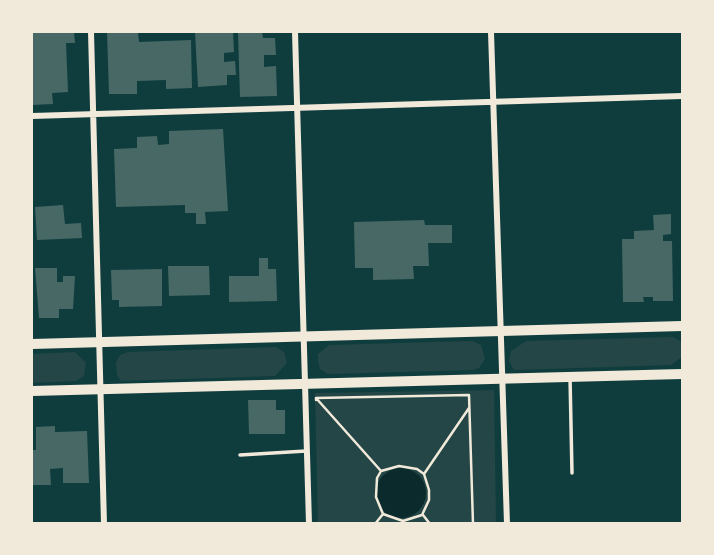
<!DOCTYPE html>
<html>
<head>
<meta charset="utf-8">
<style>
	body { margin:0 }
	#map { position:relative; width:714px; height:555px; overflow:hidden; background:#0f3d3e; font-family:"PT Sans",sans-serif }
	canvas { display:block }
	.frame { position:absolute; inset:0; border:33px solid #f1e9da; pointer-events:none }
</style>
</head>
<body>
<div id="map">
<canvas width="714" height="555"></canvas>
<div class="frame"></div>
</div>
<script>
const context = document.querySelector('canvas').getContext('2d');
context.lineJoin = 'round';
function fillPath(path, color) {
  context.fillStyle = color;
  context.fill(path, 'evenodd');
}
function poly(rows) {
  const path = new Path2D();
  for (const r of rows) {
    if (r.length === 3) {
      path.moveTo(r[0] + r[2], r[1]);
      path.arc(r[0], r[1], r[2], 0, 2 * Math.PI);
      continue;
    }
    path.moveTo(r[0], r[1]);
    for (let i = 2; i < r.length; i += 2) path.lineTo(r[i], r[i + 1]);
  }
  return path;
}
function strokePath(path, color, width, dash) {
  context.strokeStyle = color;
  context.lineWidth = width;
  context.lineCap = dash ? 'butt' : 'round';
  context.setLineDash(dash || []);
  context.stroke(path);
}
const green = poly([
	[673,337,682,342,682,357,671,365,514,370,509,361,511,351,526,341],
	[472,341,481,345,485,359,479,368,473,370,328,374,320,369,318,362,318,354,329,345],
	[276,347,284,352,287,363,275,376,121,381,117,375,116,363,120,355,128,352],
	[75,352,86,363,84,376,76,381,32,383,32,354],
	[494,390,496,523,318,523,315,393]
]);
const water = poly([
	[401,493,25]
]);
const building = poly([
	[32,32,74,32,75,43,66,43,68,92,52,93,53,104,32,105],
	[107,32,138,32,139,42,191,40,192,88,166,89,166,80,137,81,137,94,109,94],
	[195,32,233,32,234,52,224,53,224,62,235,61,236,75,227,75,227,85,198,87],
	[238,32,262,32,263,38,275,38,276,55,264,55,264,67,276,66,277,96,240,97],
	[223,129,228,211,205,212,206,224,196,224,196,213,185,213,185,205,116,207,114,149,137,148,137,137,157,136,158,145,169,144,169,131],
	[63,205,65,224,81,223,82,238,37,240,35,207],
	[671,214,671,234,663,235,663,241,672,241,673,301,653,301,653,297,643,297,644,302,623,302,622,239,634,239,634,231,654,230,653,215],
	[424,220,425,225,452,225,452,243,428,243,429,266,413,266,414,279,373,280,373,268,355,268,354,222],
	[259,258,268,258,268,269,276,269,277,301,229,302,229,276,259,276],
	[168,266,209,266,210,295,169,296],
	[35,268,57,268,57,282,63,282,63,276,75,276,73,309,59,309,59,318,39,318],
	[162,269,162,306,119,307,119,300,112,300,111,270],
	[248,400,276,400,276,410,285,410,285,434,249,434],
	[55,426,55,432,87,431,89,483,63,483,63,468,50,469,51,485,33,485,32,450,36,450,36,427]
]);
const path = poly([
	[316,398,381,471],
	[316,400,316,398,469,395,473,524],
	[399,466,417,469,424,474,429,490,429,500,422,515,403,521,383,514,376,497,377,478,381,471,399,466],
	[424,474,469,408],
	[423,515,430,524],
	[375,524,383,514]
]);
const service = poly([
	[570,377,572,473],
	[240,455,306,451]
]);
const minor = poly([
	[91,32,104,524],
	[295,32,309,524],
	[491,32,507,524],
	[32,116,682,96]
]);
const primary = poly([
	[32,344,682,326],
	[32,391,682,374]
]);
fillPath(green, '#244646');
fillPath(water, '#0a2a2b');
fillPath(building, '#486865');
strokePath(path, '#f1e9da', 2.5);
strokePath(service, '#f1e9da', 3.5);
strokePath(minor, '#f1e9da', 6);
strokePath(primary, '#f1e9da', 10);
</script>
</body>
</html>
